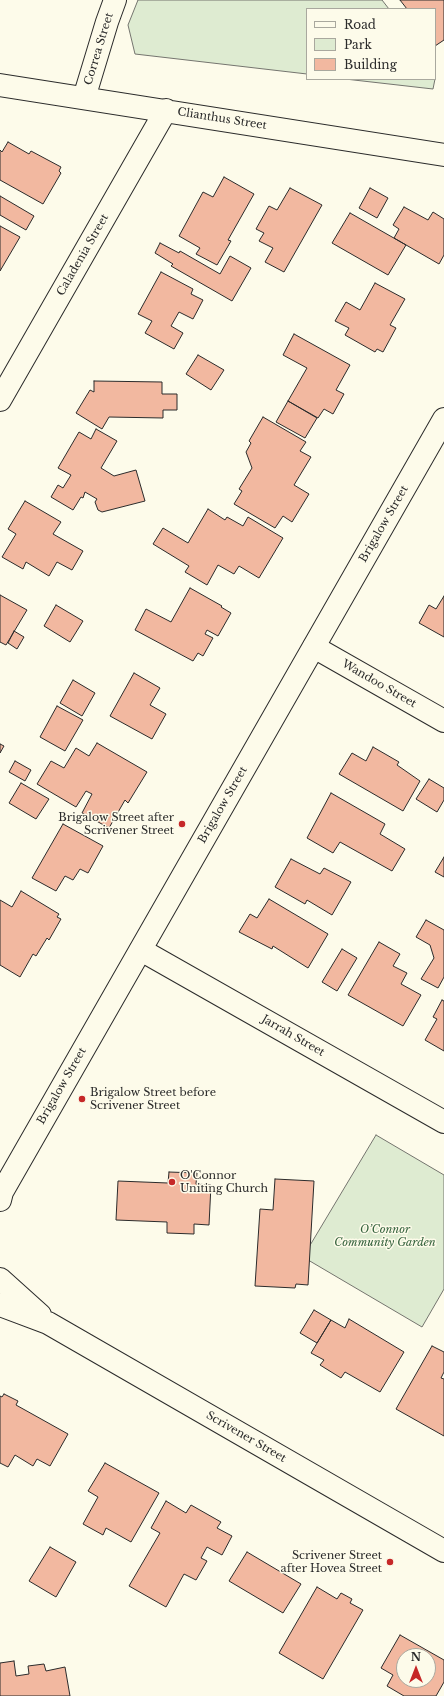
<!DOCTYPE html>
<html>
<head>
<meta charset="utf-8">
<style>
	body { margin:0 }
	#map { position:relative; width:444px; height:1696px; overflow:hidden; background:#fdfbea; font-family:"Libre Baskerville",serif }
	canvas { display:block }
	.legend { position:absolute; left:306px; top:8px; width:130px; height:72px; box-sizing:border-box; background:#fdfbea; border:1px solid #a9a89e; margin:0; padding:5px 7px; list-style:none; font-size:12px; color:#2b2b2b }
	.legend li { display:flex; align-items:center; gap:8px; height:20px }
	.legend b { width:20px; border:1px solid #a9a89e }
	.north { position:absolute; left:396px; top:1648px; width:40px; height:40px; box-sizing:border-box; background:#fdfbea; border:1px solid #a9a89e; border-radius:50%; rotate:0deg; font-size:11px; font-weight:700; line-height:16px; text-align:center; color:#2b2b2b }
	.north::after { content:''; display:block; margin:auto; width:14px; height:18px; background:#c62828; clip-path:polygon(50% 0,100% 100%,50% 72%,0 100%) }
</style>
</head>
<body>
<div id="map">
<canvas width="444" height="1696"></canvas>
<ul class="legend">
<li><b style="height:5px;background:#fdfbea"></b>Road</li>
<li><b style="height:11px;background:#deebd1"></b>Park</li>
<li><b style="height:11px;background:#f2b8a0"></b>Building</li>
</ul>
<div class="north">N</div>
</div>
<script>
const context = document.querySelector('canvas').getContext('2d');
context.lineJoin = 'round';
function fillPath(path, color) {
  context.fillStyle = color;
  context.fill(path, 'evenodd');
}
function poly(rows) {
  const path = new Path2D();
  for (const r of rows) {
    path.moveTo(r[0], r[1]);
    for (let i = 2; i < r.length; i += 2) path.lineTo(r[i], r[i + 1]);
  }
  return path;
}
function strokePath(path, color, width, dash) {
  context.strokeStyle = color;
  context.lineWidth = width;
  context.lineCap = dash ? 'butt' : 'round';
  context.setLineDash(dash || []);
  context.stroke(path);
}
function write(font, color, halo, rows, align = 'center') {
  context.font = font + ' "Libre Baskerville",serif';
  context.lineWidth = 3;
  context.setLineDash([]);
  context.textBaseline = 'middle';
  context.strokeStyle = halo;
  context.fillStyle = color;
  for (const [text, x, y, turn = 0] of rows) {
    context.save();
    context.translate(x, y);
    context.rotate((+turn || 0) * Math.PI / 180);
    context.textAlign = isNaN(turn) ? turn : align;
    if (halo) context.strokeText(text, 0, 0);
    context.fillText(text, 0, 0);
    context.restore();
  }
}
const green = poly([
	[138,0,382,0,389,9,307,9,307,74,135,54,128,25,138,0],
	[345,79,435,79,433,89,345,79],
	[376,1135,444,1175,444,1289,422,1327,303,1257,376,1135]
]);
const building = poly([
	[400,0,444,0,444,40,435,46,435,9,407,9,400,0],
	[8,142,29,154,31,151,61,167,59,171,61,173,43,204,0,180,0,150,2,152,8,142],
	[224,177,254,194,228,240,231,241,217,265,196,254,200,248,179,236,203,192,213,197,224,177],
	[290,188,322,205,284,272,265,262,273,248,259,241,264,233,256,229,269,206,277,210,290,188],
	[370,188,388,198,377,218,359,208,370,188],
	[0,196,34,216,26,230,0,215,0,196],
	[404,207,428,220,433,212,444,219,444,255,439,264,394,238,399,229,393,225,404,207],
	[350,213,406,245,388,275,332,243,350,213],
	[0,226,20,237,0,271,0,226],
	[160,243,179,253,180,251,220,274,230,256,251,268,232,301,171,266,173,264,155,253,160,243],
	[161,272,193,289,191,294,203,300,193,319,179,312,171,326,183,333,174,349,145,333,152,321,138,314,161,272],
	[375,283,405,299,390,325,396,328,383,352,377,349,375,352,345,335,349,328,335,321,346,302,360,310,375,283],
	[294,334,350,365,336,390,344,394,333,414,324,409,318,418,288,401,307,368,283,355,294,334],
	[198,355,224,370,211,390,186,374,198,355],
	[94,381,162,382,162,394,177,394,177,410,163,410,163,418,109,417,102,429,76,413,90,390,94,392,94,381],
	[288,401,317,418,305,438,276,422,288,401],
	[263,417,306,442,300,451,311,457,294,485,309,494,292,522,283,516,275,528,234,504,242,491,239,489,252,468,246,452,251,443,249,441,263,417],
	[96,429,117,441,101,468,114,476,136,470,145,501,102,512,98,510,95,502,97,499,85,492,83,498,81,497,73,510,51,497,58,485,63,488,71,475,58,468,79,432,91,439,96,429],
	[25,501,61,522,53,534,83,551,72,570,57,562,49,576,26,562,23,569,2,557,16,534,8,529,25,501],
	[208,509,225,520,227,517,243,526,248,517,283,538,259,578,239,566,234,574,218,565,207,585,185,572,189,566,153,544,163,528,188,543,208,509],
	[190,588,222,606,221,607,231,613,218,636,207,630,205,634,213,638,203,656,198,653,193,661,135,630,146,609,171,622,190,588],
	[0,595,27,610,6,645,0,642,0,595],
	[444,596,444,637,419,623,429,605,436,609,444,596],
	[56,605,83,621,70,642,44,626,56,605],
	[14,631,24,637,17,649,8,643,14,631],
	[134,673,160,688,150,705,166,714,152,739,110,716,134,673],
	[73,680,95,693,82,716,60,703,73,680],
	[57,706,83,720,65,751,40,737,57,706],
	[97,743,147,772,128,803,125,800,109,828,82,813,92,794,86,791,76,807,37,784,51,761,64,768,76,748,89,756,97,743],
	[0,744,4,746,0,753,0,744],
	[373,747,399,762,397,765,420,781,403,811,339,774,352,753,366,761,373,747],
	[15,761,31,770,25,781,9,772,15,761],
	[429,779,444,788,444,800,437,812,416,799,429,779],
	[21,783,49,799,36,819,9,803,21,783],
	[331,793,385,824,380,834,405,849,392,871,340,842,333,853,307,838,331,793],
	[63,824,103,846,88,873,80,869,73,880,65,876,56,891,32,878,63,824],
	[444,857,444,877,435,872,444,857],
	[291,859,320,874,324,868,351,882,332,915,307,900,305,904,275,887,291,859],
	[21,891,59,914,57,917,61,919,49,940,47,938,36,956,33,954,20,977,0,965,0,900,12,907,21,891],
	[269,899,328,934,308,968,273,946,272,949,239,932,250,914,257,918,269,899],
	[426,920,444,930,444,977,438,988,421,979,434,958,430,945,416,937,426,920],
	[379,942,400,954,393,966,407,973,401,984,421,995,403,1026,348,995,379,942],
	[342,949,357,958,337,991,322,982,342,949],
	[442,1000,444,1001,444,1051,425,1040,437,1019,433,1017,442,1000],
	[169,1172,197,1173,196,1184,211,1185,209,1225,194,1224,194,1234,167,1233,167,1222,116,1220,118,1181,168,1183,169,1172],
	[275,1179,314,1181,308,1285,296,1284,295,1288,255,1286,260,1209,273,1210,275,1179],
	[314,1310,331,1320,317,1343,300,1333,314,1310],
	[349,1319,404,1352,380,1392,345,1372,341,1378,320,1365,324,1360,311,1353,331,1320,345,1328,349,1319],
	[432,1346,444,1352,444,1372,441,1378,444,1379,444,1436,396,1409,432,1346],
	[4,1394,18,1401,16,1405,68,1434,50,1466,37,1459,33,1466,15,1455,8,1467,0,1463,0,1396,2,1397,4,1394],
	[105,1463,159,1493,131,1542,106,1528,103,1535,83,1524,98,1497,88,1491,105,1463],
	[166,1501,186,1513,191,1505,221,1522,217,1528,232,1536,222,1555,207,1547,201,1558,207,1561,196,1580,184,1574,166,1607,129,1586,160,1533,151,1528,166,1501],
	[50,1547,76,1562,56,1597,29,1581,50,1547],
	[247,1552,301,1584,283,1613,229,1581,247,1552],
	[317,1587,337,1599,341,1593,352,1599,350,1603,363,1610,323,1679,279,1653,317,1587],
	[400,1635,444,1660,444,1682,436,1696,404,1696,387,1686,393,1675,381,1668,400,1635],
	[404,1656,428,1656,428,1680,404,1680,404,1656],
	[14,1661,16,1676,29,1674,28,1666,44,1664,46,1671,65,1667,70,1696,0,1696,0,1663,14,1661]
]);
const street = poly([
	[0,85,444,155],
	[84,98,107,22,115,0],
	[0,400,166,110],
	[314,647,444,721],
	[141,950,444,1122],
	[0,1279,40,1315],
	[0,1305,48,1323,444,1551]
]);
const secondary = poly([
	[0,1200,2,1192,444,419]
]);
const markers = [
	[182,824,4,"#c62828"],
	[82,1099,4,"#c62828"],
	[172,1182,4,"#c62828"],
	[390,1562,4,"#c62828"]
];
const streetNames = [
	["Correa Street",99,49,-73],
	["Clianthus Street",222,119,9],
	["Caladenia Street",83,255,-60],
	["Brigalow Street",384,524,-60],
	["Wandoo Street",379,684,30],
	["Brigalow Street",223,805,-60],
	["Jarrah Street",293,1036,30],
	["Brigalow Street",62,1086,-60],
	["Scrivener Street",246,1437,30]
];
const poiNames = [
	["Brigalow Street after",174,818],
	["Scrivener Street",174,831],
	["Brigalow Street before",90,1093,"left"],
	["Scrivener Street",90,1106,"left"],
	["O'Connor",180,1176,"left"],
	["Uniting Church",180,1189,"left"],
	["Scrivener Street",382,1556],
	["after Hovea Street",382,1569]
];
const parkNames = [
	["O’Connor",385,1230],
	["Community Garden",385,1243]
];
fillPath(green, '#deebd1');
strokePath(green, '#74746e', 1);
fillPath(building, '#f2b8a0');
strokePath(building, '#2b2b2b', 1);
strokePath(street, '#2b2b2b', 24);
strokePath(secondary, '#2b2b2b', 24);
strokePath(street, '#fdfbea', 22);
strokePath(secondary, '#fdfbea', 22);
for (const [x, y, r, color] of markers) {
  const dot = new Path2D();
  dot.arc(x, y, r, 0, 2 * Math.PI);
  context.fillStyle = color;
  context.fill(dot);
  strokePath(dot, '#fdfbea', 1.5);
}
write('11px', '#2b2b2b', '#fdfbea', streetNames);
write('11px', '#2b2b2b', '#fdfbea', poiNames, 'right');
write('italic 11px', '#34623c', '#fdfbea', parkNames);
</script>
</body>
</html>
